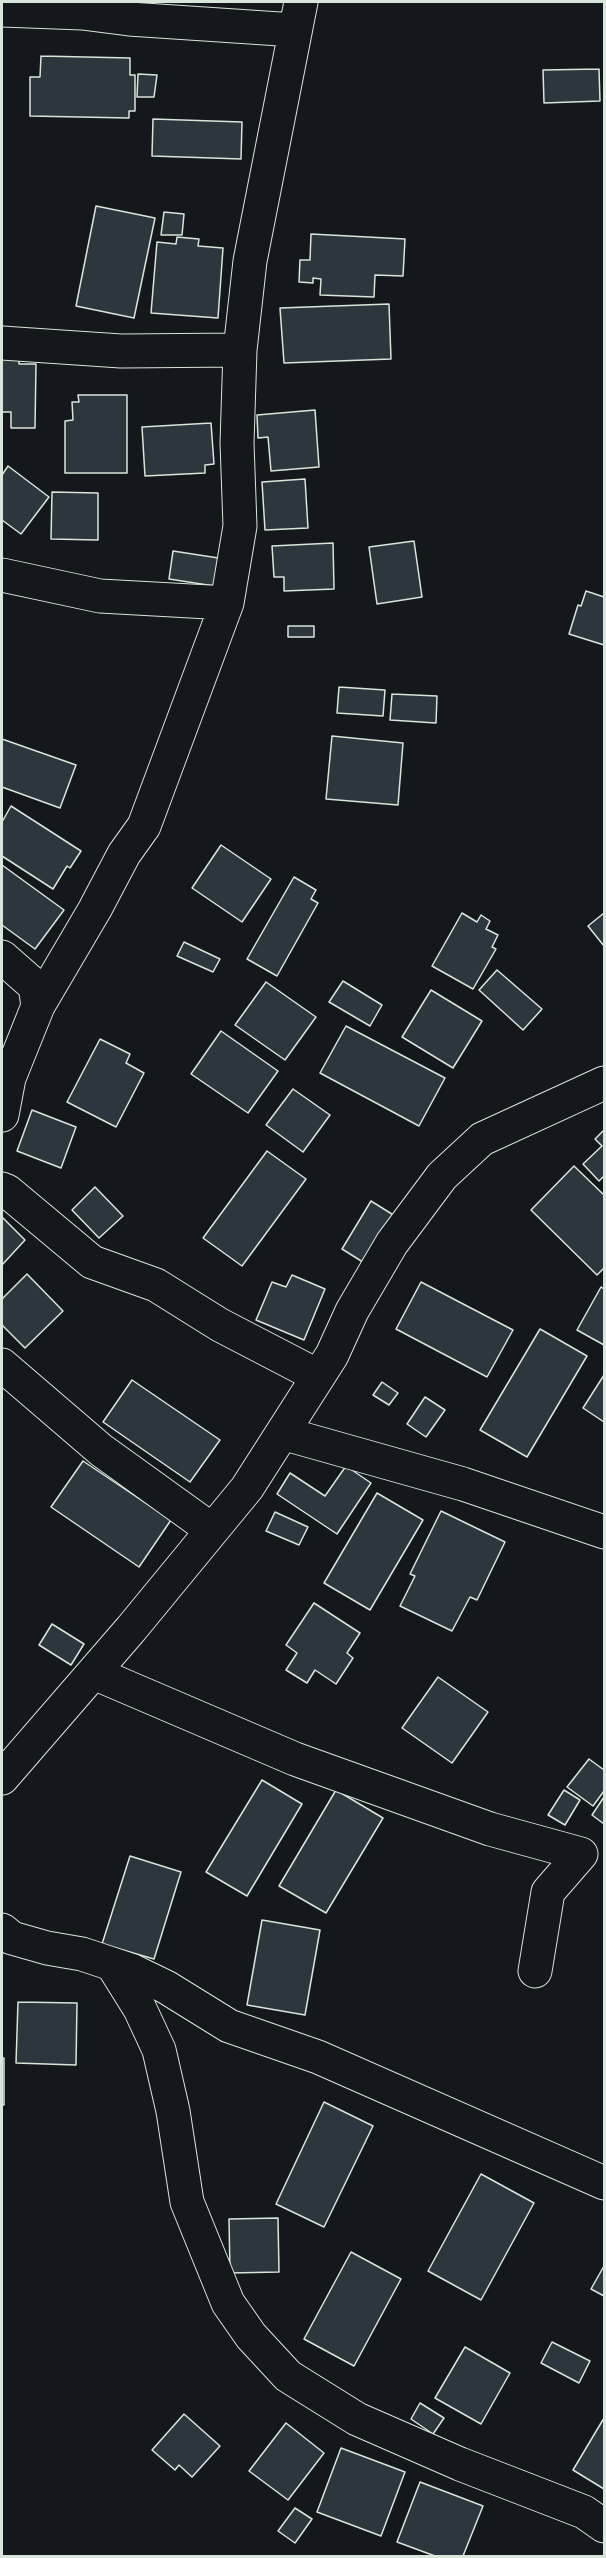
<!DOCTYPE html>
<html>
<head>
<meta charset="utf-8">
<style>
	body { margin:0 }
	#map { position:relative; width:606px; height:2558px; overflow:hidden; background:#14181c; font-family:"Public Sans",sans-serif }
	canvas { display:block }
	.frame { position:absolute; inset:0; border:3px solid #d8e6dc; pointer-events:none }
</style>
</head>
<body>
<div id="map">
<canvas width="606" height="2558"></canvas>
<div class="frame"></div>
</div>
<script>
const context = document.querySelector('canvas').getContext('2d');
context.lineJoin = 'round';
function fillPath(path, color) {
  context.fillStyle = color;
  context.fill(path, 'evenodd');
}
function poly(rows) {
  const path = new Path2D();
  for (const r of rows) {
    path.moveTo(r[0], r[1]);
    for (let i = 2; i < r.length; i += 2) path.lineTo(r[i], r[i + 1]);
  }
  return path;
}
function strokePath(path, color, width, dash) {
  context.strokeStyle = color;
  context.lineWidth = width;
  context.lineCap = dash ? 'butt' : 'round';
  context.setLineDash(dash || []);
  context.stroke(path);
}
const building = poly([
	[41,56,130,58,130,75,135,75,135,111,129,111,129,118,30,116,30,77,40,77,41,56],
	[599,69,600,101,544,103,543,70,599,69],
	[138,74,157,75,154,97,137,97,138,74],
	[153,119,242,122,241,159,152,156,153,119],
	[96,206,155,218,134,318,76,306,96,206],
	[164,212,184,214,182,235,161,235,164,212],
	[311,234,405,239,403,276,375,275,374,297,320,295,321,279,313,278,313,283,299,282,300,260,310,260,311,234],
	[177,237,199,239,198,246,223,248,218,318,151,313,157,242,176,244,177,237],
	[389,304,391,359,284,363,280,308,389,304],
	[2,359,19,360,19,364,36,364,35,428,11,428,11,412,2,412,2,359],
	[78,395,127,395,127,473,65,473,65,421,73,420,72,402,79,402,78,395],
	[315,410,319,467,271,471,268,437,258,438,257,415,315,410],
	[211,423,214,464,205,465,205,473,145,476,142,427,211,423],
	[8,466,49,497,21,534,2,520,2,475,8,466],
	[305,479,308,528,265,530,262,482,305,479],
	[52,492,98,493,98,540,51,539,52,492],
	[414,541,422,597,377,604,369,547,414,541],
	[333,543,334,589,284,591,284,577,274,577,272,546,333,543],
	[173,551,225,559,221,587,169,579,173,551],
	[586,591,604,597,604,645,569,634,578,605,581,606,586,591],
	[288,626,314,626,314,637,288,637,288,626],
	[339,687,385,690,383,716,337,713,339,687],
	[392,694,437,696,436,723,390,720,392,694],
	[332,736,403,743,398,805,326,799,332,736],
	[2,739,76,765,60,808,2,787,2,739],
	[11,806,81,851,70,868,67,866,53,889,2,856,2,822,11,806],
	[221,845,271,879,242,922,192,888,221,845],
	[2,865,64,910,35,949,2,925,2,865],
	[294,877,316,890,311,899,318,903,277,976,247,959,294,877],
	[462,913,477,922,481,915,490,921,486,929,498,935,492,947,496,949,473,989,432,966,462,913],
	[604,913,604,946,588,926,604,913],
	[184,942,220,959,213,972,177,956,184,942],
	[497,970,542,1009,523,1030,479,990,497,970],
	[343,981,382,1005,370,1026,329,1002,343,981],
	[266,982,316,1017,285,1060,235,1025,266,982],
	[431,990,482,1021,453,1068,402,1037,431,990],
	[346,1026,445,1078,419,1126,320,1073,346,1026],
	[221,1031,278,1071,248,1113,191,1074,221,1031],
	[100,1039,130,1054,126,1063,144,1073,116,1127,67,1102,100,1039],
	[293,1089,330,1115,303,1152,266,1125,293,1089],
	[32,1110,76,1127,61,1168,17,1151,32,1110],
	[604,1130,604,1176,599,1181,583,1164,602,1146,595,1139,604,1130],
	[267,1151,306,1179,242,1266,203,1238,267,1151],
	[574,1166,604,1195,604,1268,597,1275,531,1210,574,1166],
	[95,1187,123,1216,99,1238,72,1210,95,1187],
	[371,1201,395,1216,366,1264,342,1249,371,1201],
	[2,1217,25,1240,2,1265,2,1217],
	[27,1274,63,1311,25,1348,2,1325,2,1299,27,1274],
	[292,1275,325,1289,304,1340,256,1320,272,1282,286,1287,292,1275],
	[421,1282,513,1330,487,1377,396,1329,421,1282],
	[601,1287,604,1289,604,1345,577,1330,601,1287],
	[540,1329,587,1356,527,1457,480,1430,540,1329],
	[604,1375,604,1422,583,1408,604,1375],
	[132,1380,220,1440,190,1482,103,1422,132,1380],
	[382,1382,398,1393,389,1405,373,1395,382,1382],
	[425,1397,445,1410,426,1437,407,1424,425,1397],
	[83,1461,171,1520,139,1567,51,1507,83,1461],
	[346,1466,371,1483,337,1534,277,1494,290,1473,325,1496,346,1466],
	[377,1493,423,1520,370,1610,324,1583,377,1493],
	[441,1511,505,1542,477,1600,470,1597,452,1631,400,1606,415,1576,410,1574,441,1511],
	[275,1512,308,1527,299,1545,266,1531,275,1512],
	[314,1603,360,1633,347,1653,353,1658,336,1684,315,1670,307,1683,286,1670,297,1653,286,1645,314,1603],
	[52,1624,84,1644,71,1665,39,1645,52,1624],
	[438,1677,488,1712,452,1763,402,1728,438,1677],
	[589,1759,604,1770,604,1791,593,1806,567,1787,589,1759],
	[262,1780,302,1804,247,1896,206,1872,262,1780],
	[336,1790,383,1818,326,1913,279,1886,336,1790],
	[564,1790,580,1800,565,1825,548,1815,564,1790],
	[604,1797,604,1824,592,1815,604,1797],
	[130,1856,181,1872,154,1959,102,1944,130,1856],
	[262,1920,320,1930,305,2015,247,2005,262,1920],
	[18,2002,77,2003,76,2065,16,2063,18,2002],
	[2,2058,4,2058,4,2105,2,2105,2,2058],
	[324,2102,373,2126,324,2227,276,2204,324,2102],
	[481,2174,534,2203,481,2300,428,2271,481,2174],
	[278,2218,279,2272,230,2273,229,2219,278,2218],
	[351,2252,401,2279,354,2366,304,2339,351,2252],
	[604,2266,604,2296,591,2289,604,2266],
	[552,2342,590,2361,579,2383,541,2363,552,2342],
	[465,2347,510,2373,481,2424,435,2398,465,2347],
	[420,2403,444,2418,433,2434,411,2419,420,2403],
	[184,2414,220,2446,192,2477,179,2465,175,2470,152,2450,184,2414],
	[604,2418,604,2489,573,2470,604,2418],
	[286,2423,324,2453,288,2500,249,2471,286,2423],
	[341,2448,405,2472,381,2536,317,2512,341,2448],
	[420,2482,483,2506,463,2556,435,2556,397,2542,420,2482],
	[295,2508,312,2519,295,2543,278,2531,295,2508]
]);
const minor = poly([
	[2,10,82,13,129,19,295,30],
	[2,343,121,351,240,350],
	[2,575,100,596,227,603],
	[2,957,35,986,38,1006],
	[2,1115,9,1078,38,1006,95,909,124,854,144,826,227,603,240,526,237,443,240,350,250,261,301,2],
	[2,1189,7,1191,92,1262,156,1285,220,1325,318,1376],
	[2,1365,101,1450,212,1530],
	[282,1433,463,1484,604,1532],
	[94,1673,295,1759,490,1829,581,1854,548,1892,535,1971],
	[2,1778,131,1629,247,1488,332,1355,352,1311,392,1243,442,1176,482,1139,604,1083],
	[2,1930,12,1938,47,1948,82,1954,133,1971,166,1987,229,2026,318,2057,604,2183],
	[112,1964,140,2009,159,2050,173,2111,187,2202,228,2303,251,2336,288,2376,357,2419,460,2464,584,2512,604,2526]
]);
fillPath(building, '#2c363c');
strokePath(building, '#d8e6dc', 1.5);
strokePath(minor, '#d8e6dc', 35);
strokePath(minor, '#14181c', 33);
</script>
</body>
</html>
